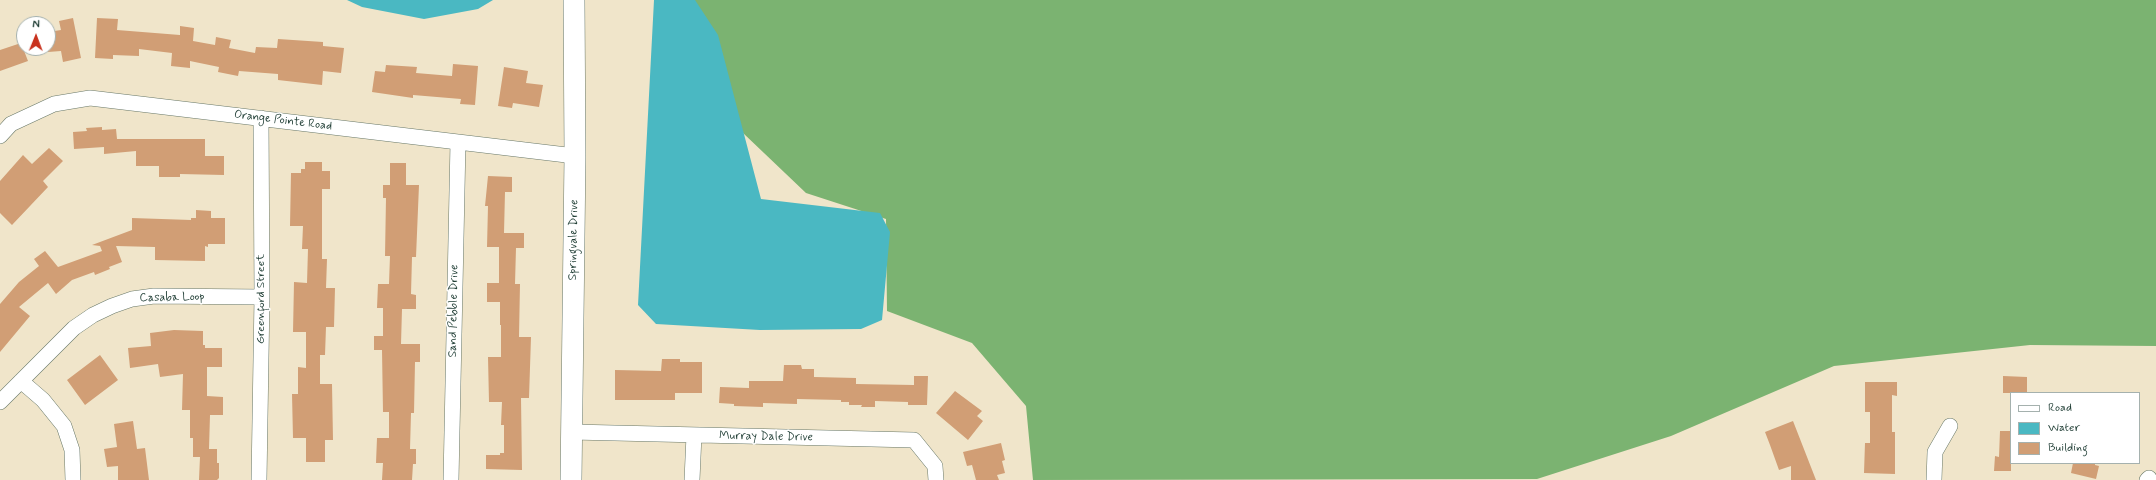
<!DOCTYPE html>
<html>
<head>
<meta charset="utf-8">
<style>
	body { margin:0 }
	#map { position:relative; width:2156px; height:480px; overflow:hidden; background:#f0e5ca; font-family:Mynerve,sans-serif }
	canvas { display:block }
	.legend { position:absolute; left:2010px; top:392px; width:130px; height:72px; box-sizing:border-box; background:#fff; border:1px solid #a5b1ae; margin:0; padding:5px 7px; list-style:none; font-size:12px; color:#1f3d34 }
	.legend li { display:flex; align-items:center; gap:8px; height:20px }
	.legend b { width:20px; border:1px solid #a5b1ae }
	.north { position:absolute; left:16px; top:16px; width:40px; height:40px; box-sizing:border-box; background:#fff; border:1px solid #a5b1ae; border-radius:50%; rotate:1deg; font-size:11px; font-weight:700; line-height:16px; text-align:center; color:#1f3d34 }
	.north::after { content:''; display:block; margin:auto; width:14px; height:18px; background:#c8321e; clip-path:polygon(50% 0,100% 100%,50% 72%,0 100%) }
</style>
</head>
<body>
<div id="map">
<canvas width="2156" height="480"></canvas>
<ul class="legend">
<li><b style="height:5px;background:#fff"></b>Road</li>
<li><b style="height:11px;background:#4ab8c2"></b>Water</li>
<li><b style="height:11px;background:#d19e75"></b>Building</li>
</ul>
<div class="north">N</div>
</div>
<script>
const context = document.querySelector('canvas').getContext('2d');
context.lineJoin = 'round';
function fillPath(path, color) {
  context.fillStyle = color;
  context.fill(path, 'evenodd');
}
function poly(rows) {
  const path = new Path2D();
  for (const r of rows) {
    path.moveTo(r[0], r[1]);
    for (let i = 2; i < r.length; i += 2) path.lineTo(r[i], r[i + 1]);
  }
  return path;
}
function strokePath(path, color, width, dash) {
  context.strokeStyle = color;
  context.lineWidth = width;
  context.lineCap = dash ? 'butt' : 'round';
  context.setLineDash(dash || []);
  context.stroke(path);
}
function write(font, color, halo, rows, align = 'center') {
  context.font = font + ' Mynerve,sans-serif';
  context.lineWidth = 3;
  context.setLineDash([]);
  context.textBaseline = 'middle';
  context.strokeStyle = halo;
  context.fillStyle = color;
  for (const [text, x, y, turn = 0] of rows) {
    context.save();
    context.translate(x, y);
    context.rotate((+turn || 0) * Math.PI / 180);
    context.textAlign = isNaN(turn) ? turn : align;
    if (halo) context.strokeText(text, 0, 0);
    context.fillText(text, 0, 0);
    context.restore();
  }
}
const forest = poly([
	[667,0,2156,0,2156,346,2030,345,1834,366,1671,436,1537,479,1033,480,1026,406,972,343,887,311,886,219,806,193,743,133]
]);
const water = poly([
	[347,0,493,0,478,9,424,19,362,7],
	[654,0,695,0,718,35,761,199,880,213,890,232,882,320,861,329,760,330,656,324,638,305]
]);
const building = poly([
	[73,18,81,58,63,62,61,51,48,52,48,32,61,30,59,21],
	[97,18,118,19,117,30,180,35,180,26,194,28,193,41,215,45,216,37,231,40,229,48,255,53,256,47,277,48,278,39,323,42,323,46,344,48,341,73,323,71,322,85,278,80,278,74,239,71,238,76,218,72,219,67,190,61,190,68,171,66,172,53,139,49,139,56,113,55,113,59,95,58],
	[21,43,28,61,0,71,0,50],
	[453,64,478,66,475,105,460,104,461,99,413,95,413,98,372,92,375,71,385,72,386,65,417,67,416,73,452,76],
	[504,67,528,71,526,83,543,85,539,107,513,103,512,108,498,106],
	[102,127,102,130,116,129,117,139,205,139,205,156,224,156,224,175,180,174,180,177,159,177,159,166,136,166,136,151,104,154,104,147,74,149,73,132,87,131,86,128],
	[49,148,63,161,43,181,48,187,12,225,0,213,0,181,23,155,32,164],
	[305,162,322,162,322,171,330,171,330,189,322,189,322,259,327,259,326,288,335,288,334,327,326,327,325,355,320,355,320,384,332,384,333,440,325,440,325,462,306,462,306,438,293,438,292,394,298,394,298,367,306,368,306,332,293,332,294,282,307,283,308,249,302,249,303,226,290,226,291,173,301,173,301,169,305,169],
	[390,163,406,163,406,185,419,185,416,257,412,257,411,294,416,295,416,309,402,309,401,344,420,344,420,362,415,362,414,413,411,413,410,449,416,449,416,464,413,464,412,480,382,480,383,463,376,463,377,438,389,438,389,412,383,412,382,350,374,350,374,336,383,336,383,308,377,308,378,284,389,284,390,256,385,256,386,198,383,198,383,185,390,185],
	[488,176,512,177,512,192,505,192,504,233,524,233,524,248,516,248,515,284,520,284,519,337,531,337,529,398,521,398,522,470,486,469,486,455,500,455,500,453,504,453,504,425,501,425,502,402,489,402,488,357,501,357,501,325,500,325,500,302,487,302,487,283,499,283,499,247,487,247,488,206,485,206],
	[196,210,211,211,211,218,225,218,225,244,208,244,208,247,205,246,205,261,155,260,155,247,116,246,122,262,109,267,110,269,95,275,94,272,72,280,56,294,48,283,19,307,30,316,0,352,0,304,19,282,39,266,34,259,45,251,58,267,102,251,100,246,92,245,132,230,132,218,191,220,191,218,196,218],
	[174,330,203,331,203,345,205,345,205,348,222,348,222,367,207,367,207,396,223,397,223,415,210,415,209,449,217,449,217,463,219,463,219,478,217,480,199,480,200,457,193,457,193,438,190,438,190,410,182,410,183,374,160,377,158,364,130,368,128,348,151,346,150,333],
	[100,355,118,380,85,405,67,380],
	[662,359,680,359,680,362,702,362,702,393,675,393,675,400,615,400,615,370,661,371],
	[784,365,801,365,802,369,814,369,814,377,856,378,856,384,914,385,914,376,928,376,927,405,908,405,908,402,875,401,875,407,861,407,862,405,849,405,849,402,841,402,841,400,797,399,797,404,763,403,763,407,734,406,734,404,719,403,720,387,749,388,749,381,783,381],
	[2003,376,2027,377,2027,393,2003,393],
	[1865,382,1897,382,1897,396,1892,395,1892,432,1895,432,1895,474,1864,473,1865,443,1870,443,1870,412,1865,412],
	[955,391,982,411,977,416,983,421,968,440,936,413],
	[133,421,137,449,145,448,149,480,118,480,118,466,107,467,104,449,117,447,114,424],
	[1793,421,1816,480,1791,480,1791,466,1779,470,1770,445,1765,432],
	[2000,431,2011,431,2011,471,1994,471,1995,456,1999,457],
	[1001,443,1005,460,1002,461,1005,473,997,475,999,480,976,480,972,465,967,466,963,452],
	[2073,463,2095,463,2095,465,2099,466,2096,479,2071,473]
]);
const street = poly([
	[0,136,11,124,54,104,90,98,575,156],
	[21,381,43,400,64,426,72,450,73,480],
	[0,402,74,328,93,315,112,306,132,299,154,296,262,297],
	[572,432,914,440,935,466,936,480],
	[259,480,262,297,261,118],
	[451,480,458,142],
	[692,480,694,435],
	[1934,480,1935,452,1950,426],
	[2147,480,2149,478]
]);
const secondary = poly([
	[571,480,575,156,574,0]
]);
const streetNames = [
	["Orange Pointe Road",283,121,7],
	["Springvale Drive",574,240,-89],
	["Casaba Loop",172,298,-1],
	["Greenford Street",261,299,-90],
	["Sand Pebble Drive",454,311,-89],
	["Murray Dale Drive",766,437,1]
];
fillPath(forest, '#7bb371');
fillPath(water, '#4ab8c2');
fillPath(building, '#d19e75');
strokePath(street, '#687868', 16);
strokePath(secondary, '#687868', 22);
strokePath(street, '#fff', 15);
strokePath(secondary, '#fff', 21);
write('12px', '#1f3d34', '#fff', streetNames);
</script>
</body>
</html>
